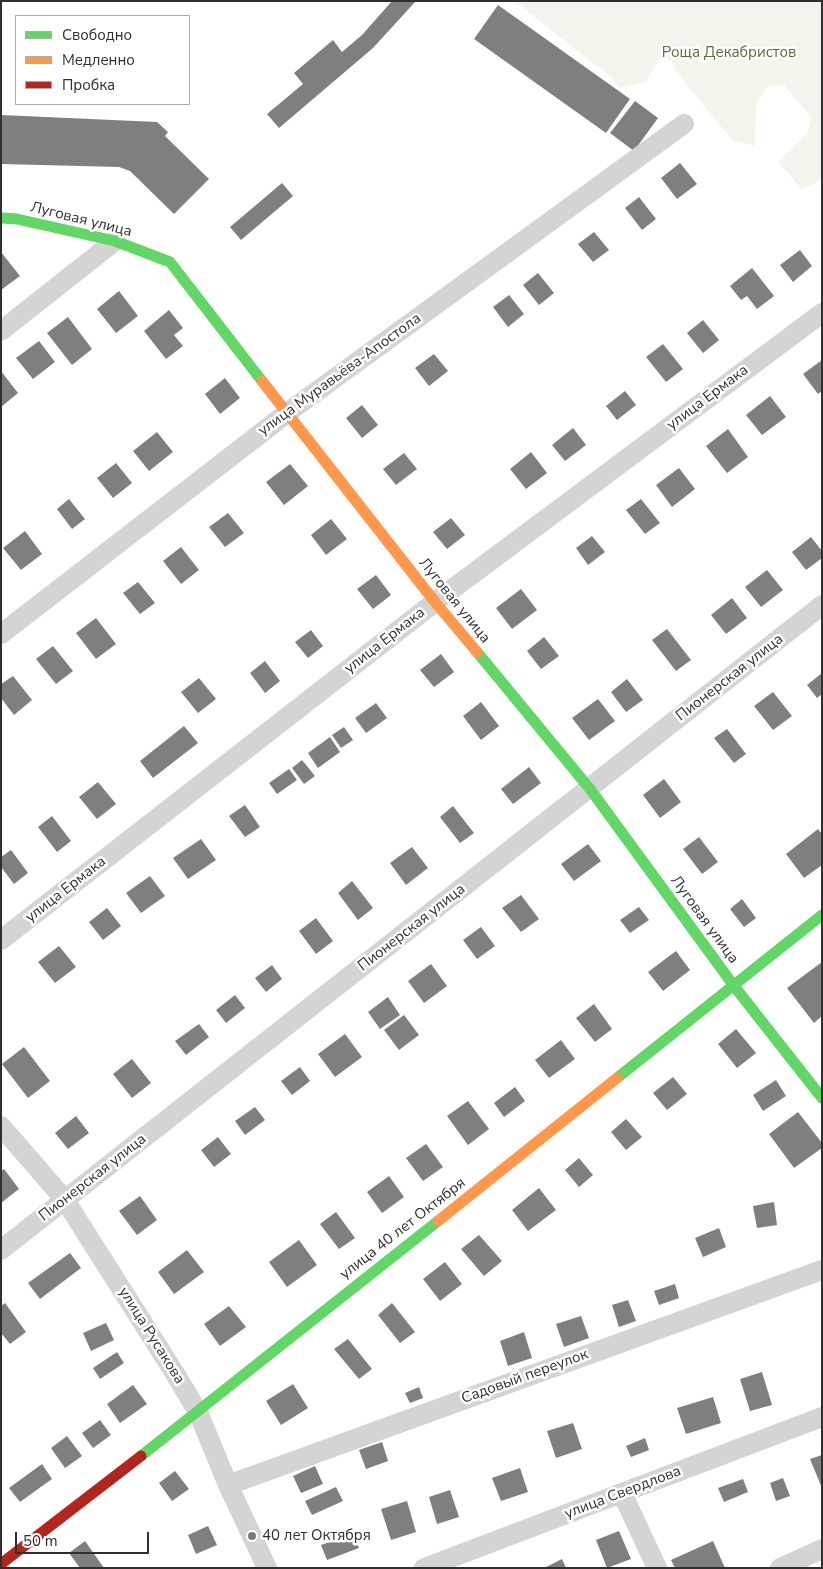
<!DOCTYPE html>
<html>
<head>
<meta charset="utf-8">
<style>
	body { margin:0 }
	#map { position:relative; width:823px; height:1569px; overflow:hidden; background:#fff; font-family:"Nunito Sans",sans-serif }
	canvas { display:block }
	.frame { position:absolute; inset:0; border:2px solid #2f2f2f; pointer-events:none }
	.legend { position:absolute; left:15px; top:15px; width:175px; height:90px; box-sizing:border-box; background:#fff; border:1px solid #acacac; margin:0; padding:6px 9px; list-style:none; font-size:15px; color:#2f2f2f }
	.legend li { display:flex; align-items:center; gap:10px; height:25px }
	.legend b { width:25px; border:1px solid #acacac }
	.scale { position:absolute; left:15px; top:1532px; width:134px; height:22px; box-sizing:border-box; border:2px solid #2f2f2f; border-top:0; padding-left:6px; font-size:15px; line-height:18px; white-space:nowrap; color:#2f2f2f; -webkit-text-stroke:4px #fff; paint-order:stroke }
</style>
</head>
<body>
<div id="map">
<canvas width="823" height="1569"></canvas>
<div class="frame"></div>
<ul class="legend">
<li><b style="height:6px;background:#63d668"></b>Свободно</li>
<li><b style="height:6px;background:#ff974d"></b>Медленно</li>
<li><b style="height:6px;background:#b3261e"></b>Пробка</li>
</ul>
<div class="scale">50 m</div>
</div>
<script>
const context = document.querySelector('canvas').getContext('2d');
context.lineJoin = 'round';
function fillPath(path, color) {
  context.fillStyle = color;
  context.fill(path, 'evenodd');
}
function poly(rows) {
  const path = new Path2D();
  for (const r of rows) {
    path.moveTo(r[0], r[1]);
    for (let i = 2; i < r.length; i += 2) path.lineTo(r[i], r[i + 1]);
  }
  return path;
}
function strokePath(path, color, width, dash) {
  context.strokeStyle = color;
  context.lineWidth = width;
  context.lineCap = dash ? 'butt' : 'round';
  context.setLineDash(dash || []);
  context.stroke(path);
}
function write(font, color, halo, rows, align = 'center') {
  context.font = font + ' "Nunito Sans",sans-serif';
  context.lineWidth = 5;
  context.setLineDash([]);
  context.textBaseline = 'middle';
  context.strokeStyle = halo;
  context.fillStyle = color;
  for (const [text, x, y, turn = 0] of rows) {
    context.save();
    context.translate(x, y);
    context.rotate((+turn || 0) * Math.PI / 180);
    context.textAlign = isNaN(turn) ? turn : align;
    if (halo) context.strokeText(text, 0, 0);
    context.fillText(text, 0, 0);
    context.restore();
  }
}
const green = poly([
	[514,1,822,1,822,179,802,190,778,161,807,134,811,117,784,85,768,86,756,104,755,146,732,140,676,71,672,61,660,57,645,82,619,88,611,77]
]);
const building = poly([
	[392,1,416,1,373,48,279,128,267,114,303,84,294,73,333,40,342,52,362,35],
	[498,5,630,99,606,133,474,39],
	[635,101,658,118,634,151,610,133],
	[1,115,157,122,168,132,165,136,209,179,174,214,130,171,119,167,1,164],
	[680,163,697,184,677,199,661,178],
	[282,183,293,196,241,240,230,227],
	[639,197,656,219,642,230,625,208],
	[594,232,609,250,593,262,578,244],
	[800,250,812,266,793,282,780,265],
	[1,252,20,276,1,290],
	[752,268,774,296,757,309,747,296,741,300,730,286],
	[538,273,554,293,539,305,523,285],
	[119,291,138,316,116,333,97,309],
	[509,295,524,314,508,327,493,307],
	[169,310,183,328,174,335,183,346,166,359,144,331],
	[68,317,92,349,72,365,47,333],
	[703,320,719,340,703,353,687,333],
	[39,341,55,362,33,379,16,358],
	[663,344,683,369,666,382,646,357],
	[434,354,448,371,429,386,415,368],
	[822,360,822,391,818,394,803,374],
	[1,371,18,393,1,407],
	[225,378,240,398,220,414,205,394],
	[625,391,636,405,617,420,606,406],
	[770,396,786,417,762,435,746,415],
	[362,405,378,425,362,438,346,418],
	[573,428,586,445,565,461,552,445],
	[728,429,748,457,727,473,706,446],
	[157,432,173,452,149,471,133,451],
	[531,452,547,473,526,489,510,469],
	[404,453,417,469,396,485,383,469],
	[116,463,132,483,113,498,97,478],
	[290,464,308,486,284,505,266,482],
	[679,468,695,489,672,507,656,485],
	[69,499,85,519,72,529,57,509],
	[641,499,660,523,645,534,626,510],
	[228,513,244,533,225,547,209,527],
	[451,518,465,535,447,549,433,532],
	[331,519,347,539,326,555,311,535],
	[25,531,42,554,21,570,3,548],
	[592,536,605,552,588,565,576,548],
	[811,537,822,551,822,558,806,570,792,552],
	[181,547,199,570,181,584,163,561],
	[767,570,783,590,761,607,745,587],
	[376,575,391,595,373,609,357,589],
	[138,582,155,603,140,614,123,593],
	[521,589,537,610,512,629,496,608],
	[732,598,747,618,726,634,711,615],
	[96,618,116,644,96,659,76,633],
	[667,629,691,660,676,671,652,640],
	[311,630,323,646,308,658,295,642],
	[544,637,559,656,541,669,527,651],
	[53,646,73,671,56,684,36,659],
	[441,654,454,672,434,687,420,670],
	[265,661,280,681,265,693,250,673],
	[822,673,822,694,817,698,807,685],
	[13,676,32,700,14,715,1,698,1,684],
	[199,678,216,699,198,713,181,692],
	[627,679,643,700,626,712,611,692],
	[773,692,792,716,773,730,754,706],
	[598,699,615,721,589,740,572,718],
	[481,702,499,726,481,740,463,716],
	[376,703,387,718,366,733,355,718],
	[184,726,198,743,153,778,140,761],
	[344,727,353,740,341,748,332,735],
	[727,729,746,754,734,763,714,738],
	[330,737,340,752,318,768,308,753],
	[302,760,315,776,304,784,292,768],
	[529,767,541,783,513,804,501,789],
	[289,769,297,780,277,794,269,783],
	[664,779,681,802,660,818,643,795],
	[98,782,116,804,97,819,79,797],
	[245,805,260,827,245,837,229,816],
	[453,806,474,833,460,843,440,817],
	[52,816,71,841,57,852,38,827],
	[818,829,822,834,822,865,804,878,786,854],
	[699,837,718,862,702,874,683,849],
	[201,839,216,860,188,879,173,858],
	[588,844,601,861,574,881,561,864],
	[412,847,428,868,406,885,390,863],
	[11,850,28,873,14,884,1,867,1,857],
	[150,876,165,896,141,913,126,893],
	[352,881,373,908,358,920,338,893],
	[521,895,539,919,521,932,502,908],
	[742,899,756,918,744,927,730,909],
	[639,907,649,920,630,933,620,920],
	[107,908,121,926,103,940,89,922],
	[316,918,333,941,316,954,299,931],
	[481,927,495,946,477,959,463,940],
	[59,946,76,967,55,983,38,962],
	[676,951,690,970,663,991,648,972],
	[822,962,822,1016,814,1023,787,988],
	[431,964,447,986,424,1003,408,981],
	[272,965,282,979,266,992,255,978],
	[235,995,245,1008,226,1023,216,1010],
	[388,997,400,1015,380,1029,368,1012],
	[594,1004,612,1029,595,1042,576,1018],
	[404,1015,419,1035,399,1050,384,1030],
	[199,1024,209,1037,186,1055,175,1041],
	[736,1029,756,1053,737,1068,718,1044],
	[345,1034,362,1057,335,1077,318,1054],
	[561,1040,575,1059,549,1078,535,1060],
	[24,1047,50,1081,28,1098,2,1064],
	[132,1059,151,1083,132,1098,113,1074],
	[300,1067,310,1081,292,1095,281,1081],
	[673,1077,687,1094,667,1110,653,1093],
	[776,1080,786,1096,763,1111,753,1095],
	[515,1087,525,1101,504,1117,494,1103],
	[468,1101,489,1129,468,1145,447,1116],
	[255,1107,265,1120,245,1135,235,1121],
	[798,1112,822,1143,822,1148,794,1168,769,1134],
	[76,1116,89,1133,68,1149,55,1133],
	[626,1119,642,1137,626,1150,611,1132],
	[218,1137,231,1154,214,1167,201,1150],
	[426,1144,443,1167,423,1181,406,1158],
	[579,1158,593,1175,579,1187,565,1170],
	[4,1169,19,1189,1,1203,1,1171],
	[389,1176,404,1197,382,1213,367,1192],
	[539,1188,556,1210,528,1231,512,1210],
	[140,1196,157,1220,137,1235,119,1211],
	[774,1202,777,1225,757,1228,753,1206],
	[336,1212,355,1238,339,1249,320,1224],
	[719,1228,726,1247,703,1257,695,1238],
	[479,1235,502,1261,484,1276,461,1249],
	[299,1240,317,1265,287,1287,269,1262],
	[187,1250,204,1272,174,1294,158,1272],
	[70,1253,81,1268,40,1299,28,1283],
	[445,1262,462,1284,440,1301,423,1279],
	[675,1284,679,1298,659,1305,654,1291],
	[628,1300,636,1321,619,1327,612,1305],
	[5,1303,26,1332,10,1344,1,1333,1,1306],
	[392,1303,415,1332,400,1343,378,1315],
	[229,1306,246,1327,220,1346,204,1324],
	[581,1316,589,1338,564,1347,556,1324],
	[106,1323,114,1340,91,1351,83,1333],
	[524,1332,532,1358,508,1366,500,1341],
	[348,1339,372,1369,359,1379,334,1349],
	[117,1352,124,1363,100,1379,93,1368],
	[762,1372,772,1405,750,1411,740,1379],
	[293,1384,308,1408,281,1425,266,1401],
	[133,1385,147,1404,120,1423,107,1404],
	[419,1387,423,1398,410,1403,405,1393],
	[713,1397,721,1423,686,1434,677,1408],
	[100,1420,111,1435,93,1448,82,1433],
	[573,1423,582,1449,556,1458,547,1431],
	[67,1436,82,1456,65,1468,51,1448],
	[645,1438,649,1450,631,1457,626,1446],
	[382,1442,388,1461,366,1469,359,1450],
	[822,1455,822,1488,810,1459],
	[42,1464,52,1479,20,1502,9,1488],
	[315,1466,323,1484,301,1493,293,1476],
	[520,1468,528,1492,501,1501,492,1478],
	[175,1471,189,1489,172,1501,159,1483],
	[783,1478,790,1496,776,1501,770,1483],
	[743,1479,748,1492,724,1502,718,1488],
	[336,1487,343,1501,312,1515,305,1501],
	[450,1490,459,1517,437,1524,429,1497],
	[407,1501,416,1532,391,1540,381,1509],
	[208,1526,217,1545,196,1554,188,1535],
	[619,1531,631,1559,607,1568,596,1540],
	[353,1534,359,1548,327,1560,321,1545],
	[85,1541,104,1568,80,1568,69,1553],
	[713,1541,725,1568,675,1568,671,1560],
	[562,1559,566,1568,544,1568]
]);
const street = poly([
	[1,331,115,241],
	[1,634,287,413,684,124],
	[1,940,435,602,822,313],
	[1,1126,65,1200,174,1372,198,1412,228,1485,267,1568],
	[1,1250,822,605],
	[228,1485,822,1270],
	[622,1493,657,1568],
	[424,1568,822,1417],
	[780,1568,822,1549]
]);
const fast = poly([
	[1,218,17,219,115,241,170,262,262,381],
	[477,652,590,789,734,986,822,1098],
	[617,1078,822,915],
	[141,1456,438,1221]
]);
const slow = poly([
	[262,381,435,602,477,652],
	[438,1221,617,1078]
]);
const jam = poly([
	[1,1564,141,1456]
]);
const markers = [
	[252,1536,5,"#787878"]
];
const parkNames = [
	["Роща Декабристов",729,53]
];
const streetNames = [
	["Луговая улица",81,220,14],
	["улица Муравьёва-Апостола",340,375,-36],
	["улица Ермака",708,398,-37],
	["Луговая улица",454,601,51],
	["улица Ермака",385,641,-38],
	["Пионерская улица",730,678,-38],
	["улица Ермака",66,890,-38],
	["Луговая улица",704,920,54],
	["Пионерская улица",412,928,-38],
	["Пионерская улица",93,1178,-38],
	["улица 40 лет Октября",403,1229,-38],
	["улица Русакова",151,1336,58],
	["Садовый переулок",525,1377,-20],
	["улица Свердлова",623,1493,-21]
];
const poiNames = [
	["40 лет Октября",262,1536]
];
fillPath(green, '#f2f5ec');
fillPath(building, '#7f7f7f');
strokePath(street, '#d4d4d4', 20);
strokePath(fast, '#63d668', 11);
strokePath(slow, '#ff974d', 11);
strokePath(jam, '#b3261e', 11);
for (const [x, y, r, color] of markers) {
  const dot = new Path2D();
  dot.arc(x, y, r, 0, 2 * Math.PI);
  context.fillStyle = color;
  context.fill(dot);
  strokePath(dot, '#fff', 2);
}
write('15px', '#596d3a', '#fff', parkNames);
write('15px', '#2f2f2f', '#fff', streetNames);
write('15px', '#2f2f2f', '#fff', poiNames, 'left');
</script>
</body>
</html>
